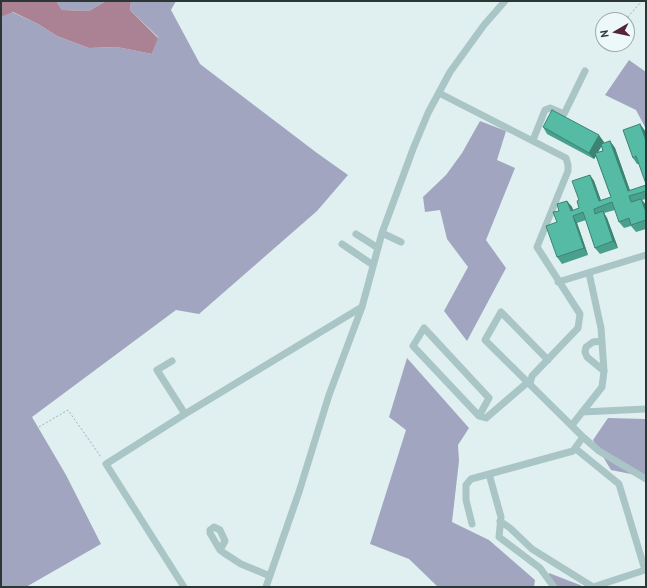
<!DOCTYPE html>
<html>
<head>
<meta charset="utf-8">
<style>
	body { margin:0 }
	#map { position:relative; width:647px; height:588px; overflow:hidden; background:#e0f0f1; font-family:"PT Sans",sans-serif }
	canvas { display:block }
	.frame { position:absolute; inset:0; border:2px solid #2b3735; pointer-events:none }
	.north { position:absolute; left:595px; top:12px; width:40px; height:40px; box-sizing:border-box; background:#ecf8f9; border:1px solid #9fabab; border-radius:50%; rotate:261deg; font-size:11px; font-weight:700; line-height:16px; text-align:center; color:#2b3735 }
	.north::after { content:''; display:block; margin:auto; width:14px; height:18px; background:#552437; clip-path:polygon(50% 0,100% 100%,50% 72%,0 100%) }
</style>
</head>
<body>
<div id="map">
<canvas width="647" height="588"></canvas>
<div class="frame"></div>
<div class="north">N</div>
</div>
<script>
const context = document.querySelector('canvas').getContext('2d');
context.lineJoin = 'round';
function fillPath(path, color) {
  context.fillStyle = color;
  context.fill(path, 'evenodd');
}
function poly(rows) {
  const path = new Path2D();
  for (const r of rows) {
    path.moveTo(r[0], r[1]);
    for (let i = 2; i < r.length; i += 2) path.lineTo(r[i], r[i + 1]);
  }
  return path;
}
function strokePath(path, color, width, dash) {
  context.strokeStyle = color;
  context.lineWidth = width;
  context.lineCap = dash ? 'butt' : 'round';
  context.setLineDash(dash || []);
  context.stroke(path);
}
const green = poly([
	[56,1,106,1,89,11,62,10],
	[131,1,176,1,171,10,200,64,317,153,348,175,317,211,199,314,176,310,32,417,66,475,101,544,26,587,1,587,1,17,12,12,38,24,57,36,89,48,117,47,152,54,158,37,130,10],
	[629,60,646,72,646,129,636,110,605,95],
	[480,121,506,131,497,160,515,168,486,240,506,268,467,341,444,311,468,267,447,239,440,210,425,212,423,197,446,175,462,153],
	[407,358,469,428,458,445,459,461,452,522,489,540,535,580,534,587,438,587,409,559,370,544,406,430,389,417],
	[608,418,646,419,646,477,611,470,593,440],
	[549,573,580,585,583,587,555,587,549,579]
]);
const water = poly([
	[1,1,56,1,62,10,89,11,106,1,131,1,130,10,158,38,152,54,117,47,89,48,57,36,38,24,13,12,1,17]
]);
const path = poly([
	[625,20,642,1],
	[1,449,68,410,101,457]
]);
const minor = poly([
	[439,93,566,158,568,165,568,171,537,247,580,314,578,328,532,376,530,384],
	[533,140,545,110,550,108,564,114,585,71],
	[382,233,401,242],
	[356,234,378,248],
	[342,244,373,265],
	[558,282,646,255],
	[602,341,593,342,586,347,585,352,587,357,604,371],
	[548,360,501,312,485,340,583,437,599,451,646,479],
	[172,361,157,370,185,414],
	[582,412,646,409],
	[479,416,489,398,424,328,413,346,479,416,486,418,528,382],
	[572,425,602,387,604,371,601,328,589,273],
	[489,474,501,517,499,537,540,568,554,587],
	[500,521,510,528,532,549,593,587,645,570,619,484,576,449],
	[472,524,466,500,466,485,471,479,573,451,583,437],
	[220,550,225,541,220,530,214,527,210,530,210,533,220,550,224,553,241,564,270,576],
	[184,587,106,464,185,414,362,307],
	[266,587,299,492,329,395,362,307,382,233,413,149,428,113,450,72,484,25,505,1]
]);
const wall = poly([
	[640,124,645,131,639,164,637,164,633,158],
	[543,127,604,142,603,144,610,141,615,148,630,191,646,185,646,199,642,200,646,205,646,229,636,232,631,226,624,228,619,222,615,210,604,213,607,218,618,248,600,254,595,248,586,220,577,223,588,255,562,264,557,257,557,222,559,211,567,201,572,207,573,211,579,208,579,200,590,175,594,181,601,201,611,197,596,156,594,159,547,134],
	[601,146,603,151,598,152]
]);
const shadedWall = poly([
	[640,124,645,131,646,135,646,141],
	[599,135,604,142,594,159,589,153],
	[610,141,615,148,632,196,628,191],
	[590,175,594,181,603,206,599,201],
	[641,199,646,205,646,212],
	[567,201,572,207,575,215,571,211],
	[603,211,607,218,618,248,613,241],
	[573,216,577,223,588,255,584,248]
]);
const building = poly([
	[552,110,599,135,589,153,543,127,552,110],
	[640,124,646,141,646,184,636,156,633,158,623,130,640,124],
	[610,141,628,191,646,185,646,191,629,196,631,202,641,199,646,212,646,220,631,225,629,218,619,222,612,202,594,209,595,214,603,211,613,241,595,248,583,212,573,216,584,248,557,257,546,226,557,222,553,212,559,211,557,204,567,201,571,211,579,208,577,201,579,200,572,181,590,175,599,201,611,197,595,153,603,151,601,144,610,141]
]);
fillPath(green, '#a1a5bf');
fillPath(water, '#ab8293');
strokePath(path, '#97b4b3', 1, [2, 2]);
strokePath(minor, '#aac5c5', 7);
fillPath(wall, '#49a18d');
fillPath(shadedWall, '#3c8373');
fillPath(building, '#55bba4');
strokePath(building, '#3c8373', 1);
</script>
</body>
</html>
